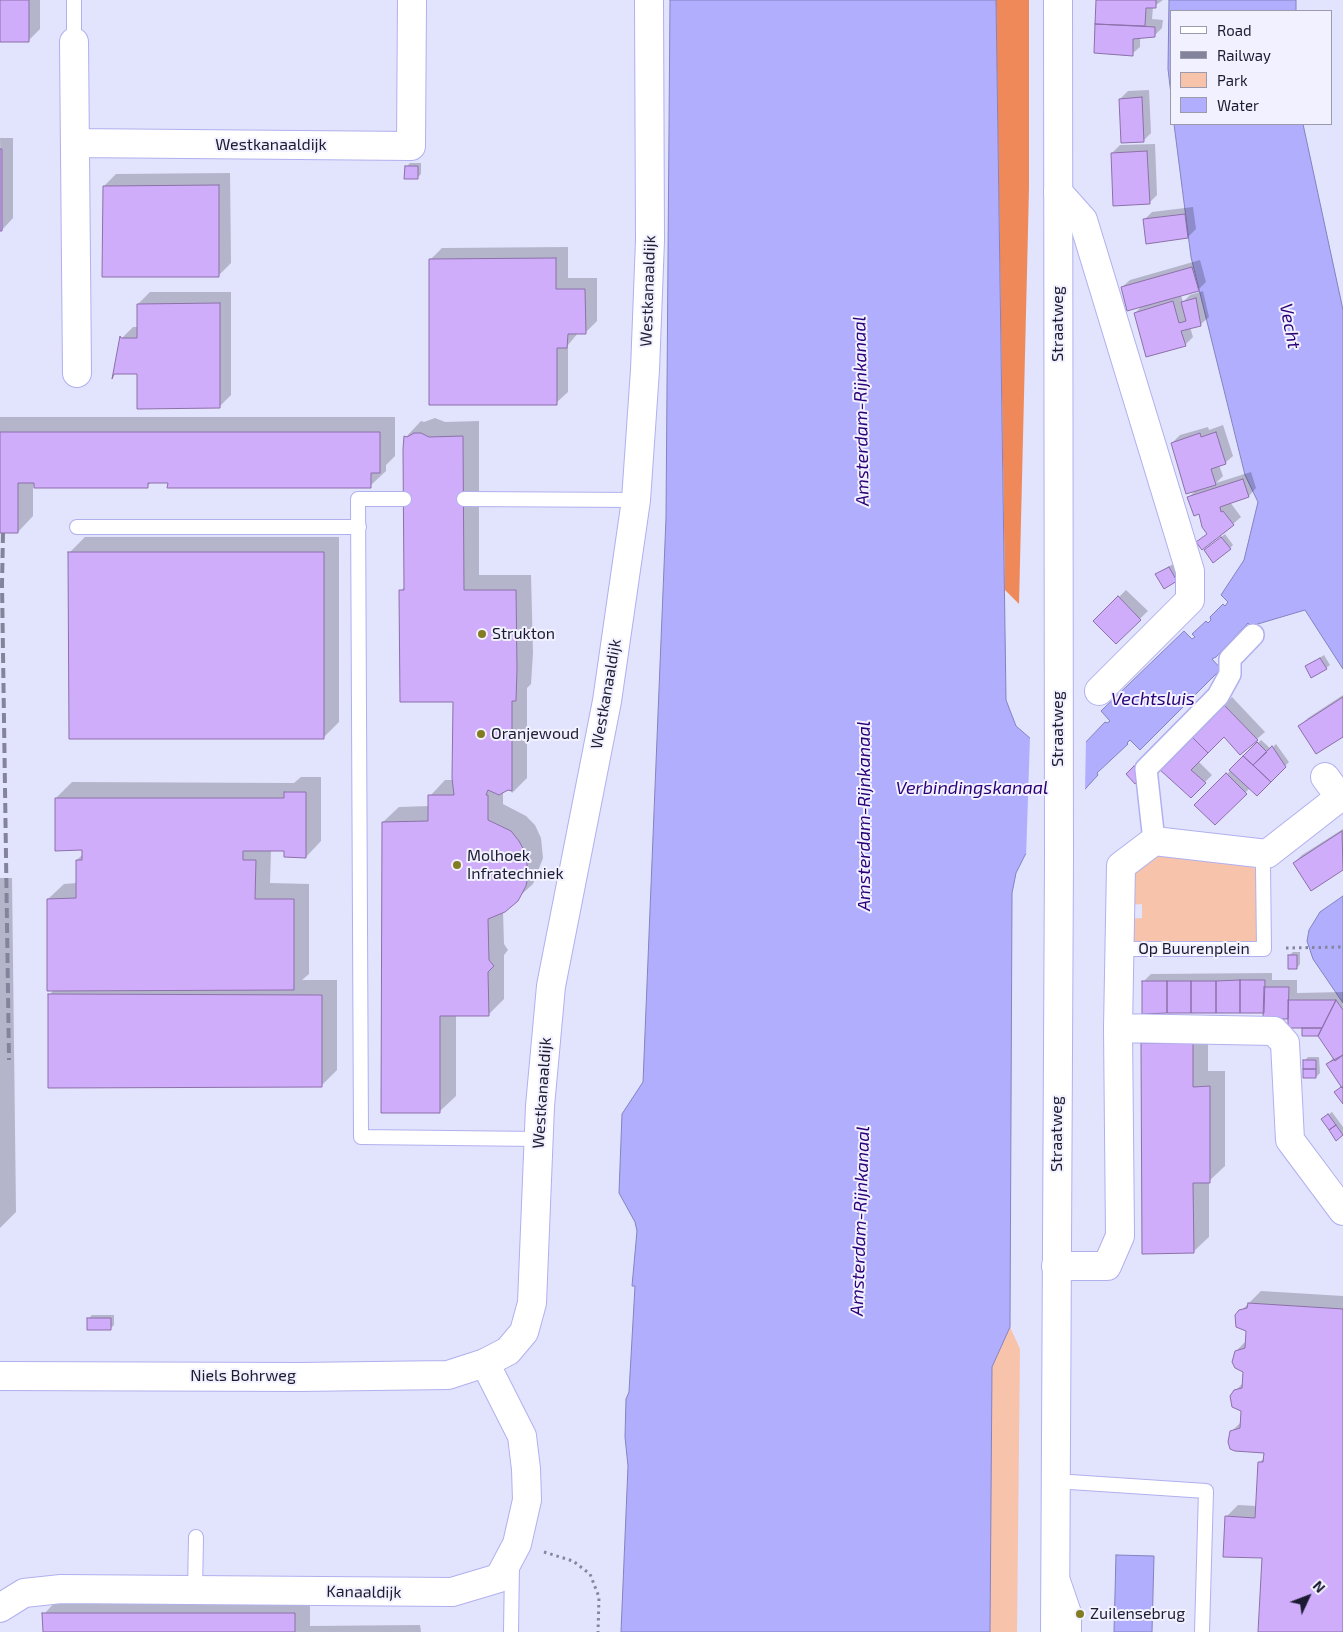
<!DOCTYPE html>
<html>
<head>
<meta charset="utf-8">
<style>
	body { margin:0 }
	#map { position:relative; width:1343px; height:1632px; overflow:hidden; background:#e2e3fd; font-family:"Exo 2",sans-serif }
	canvas { display:block }
	.legend { position:absolute; left:1170px; top:10px; width:162px; height:115px; box-sizing:border-box; background:#f1f1ff; border:1px solid #9c9bad; margin:0; padding:6px 9px; list-style:none; font-size:15px; color:#1c1b32 }
	.legend li { display:flex; align-items:center; gap:10px; height:25px }
	.legend b { width:25px; border:1px solid #9c9bad }
	.north { position:absolute; left:1283px; top:1572px; width:50px; height:50px; -webkit-text-stroke:4px #f1f1ff; paint-order:stroke; rotate:47deg; font-size:14px; font-weight:700; line-height:20px; text-align:center; color:#1c1b32 }
	.north::after { content:''; display:block; margin:auto; width:18px; height:22px; background:#1c1b32; clip-path:polygon(50% 0,100% 100%,50% 72%,0 100%) }
</style>
</head>
<body>
<div id="map">
<canvas width="1343" height="1632"></canvas>
<ul class="legend">
<li><b style="height:6px;background:#fff"></b>Road</li>
<li><b style="height:6px;background:#83849c"></b>Railway</li>
<li><b style="height:14px;background:#f8c3ab"></b>Park</li>
<li><b style="height:14px;background:#b1aefd"></b>Water</li>
</ul>
<div class="north">N</div>
</div>
<script>
const context = document.querySelector('canvas').getContext('2d');
context.lineJoin = 'round';
function fillPath(path, color) {
  context.fillStyle = color;
  context.fill(path, 'evenodd');
}
function poly(rows) {
  const path = new Path2D();
  for (const r of rows) {
    path.moveTo(r[0], r[1]);
    for (let i = 2; i < r.length; i += 2) path.lineTo(r[i], r[i + 1]);
  }
  return path;
}
function strokePath(path, color, width, dash) {
  context.strokeStyle = color;
  context.lineWidth = width;
  context.lineCap = dash ? 'butt' : 'round';
  context.setLineDash(dash || []);
  context.stroke(path);
}
function write(font, color, halo, rows, align = 'center') {
  context.font = font + ' "Exo 2",sans-serif';
  context.lineWidth = 4;
  context.setLineDash([]);
  context.textBaseline = 'middle';
  context.strokeStyle = halo;
  context.fillStyle = color;
  for (const [text, x, y, turn = 0] of rows) {
    context.save();
    context.translate(x, y);
    context.rotate((+turn || 0) * Math.PI / 180);
    context.textAlign = isNaN(turn) ? turn : align;
    if (halo) context.strokeText(text, 0, 0);
    context.fillText(text, 0, 0);
    context.restore();
  }
}
const green = poly([
	[1158,854,1247,863,1255,869,1258,878,1259,943,1134,942,1129,938,1129,919,1142,918,1142,904,1129,905,1134,875,1146,862],
	[1010,1327,1020,1349,1017,1632,990,1632,992,1367]
]);
const forest = poly([
	[996,0,1029,0,1029,188,1019,604,1005,590]
]);
const water = poly([
	[670,0,996,0,1006,700,1016,726,1046,752,1069,753,1084,744,1105,722,1107,723,1110,721,1101,711,1184,631,1192,639,1195,637,1192,634,1206,621,1208,623,1211,620,1210,617,1223,604,1225,606,1228,602,1221,595,1244,560,1258,502,1245,475,1191,257,1174,124,1303,124,1343,310,1343,669,1305,610,1251,626,1248,623,1216,657,1212,659,1221,669,1140,750,1130,740,1127,743,1128,744,1097,773,1098,775,1025,855,1016,873,1012,893,1010,1327,992,1367,990,1632,621,1632,628,1466,625,1437,626,1399,629,1392,635,1286,632,1286,637,1231,635,1222,619,1193,622,1114,643,1082,666,518,670,0],
	[1169,0,1296,0,1296,11,1172,11,1172,103,1168,69,1169,0],
	[1343,896,1343,1003,1313,959,1307,941,1309,930,1320,912,1343,896],
	[1116,1555,1154,1556,1152,1632,1114,1632,1116,1555]
]);
const pier = poly([
	[1030,737,1047,749,1068,751,1086,739,1085,791,1026,858]
]);
const shadow = poly([
	[0,0,40,0,40,29,28,41,0,41],
	[1097,0,1163,0,1153,7,1152,19,1163,20,1162,28,1154,36,1140,38,1140,47,1132,54,1095,52],
	[1149,90,1151,133,1143,141,1120,99,1128,91],
	[0,138,13,138,13,218,2,230],
	[1155,144,1157,195,1149,203,1112,153,1120,145],
	[410,163,421,163,421,174,417,178,406,167],
	[230,173,231,263,219,275,104,186,116,174],
	[1193,207,1196,229,1188,237,1144,220,1152,212],
	[568,247,568,278,597,278,597,321,585,333,578,333,568,345,568,392,556,403,430,260,442,248],
	[1200,260,1206,282,1198,290,1181,295,1183,302,1190,295,1203,291,1209,317,1201,324,1190,327,1193,337,1185,345,1135,313,1143,305,1122,287,1130,280],
	[150,292,231,292,231,395,219,407,138,373,121,339,133,327,138,327,138,304],
	[0,417,395,417,395,456,386,465,386,471,370,486,152,482,147,486,33,486,33,516,18,532,0,532],
	[435,418,445,422,479,421,479,575,531,575,533,653,531,684,527,688,527,778,512,793,510,788,503,791,503,804,526,816,535,825,541,838,543,858,533,884,503,911,504,944,508,950,504,955,504,999,488,1015,456,1015,456,1096,440,1111,383,822,399,807,430,806,430,796,445,780,453,780,454,700,401,591,405,586,406,437,421,421,424,422],
	[1223,425,1233,456,1225,463,1219,465,1223,476,1216,483,1251,472,1256,488,1249,496,1230,502,1241,517,1233,524,1198,543,1208,533,1200,513,1189,497,1197,489,1172,443,1180,435,1208,427,1209,430],
	[1225,534,1233,545,1230,548,1209,547],
	[85,537,339,537,339,722,323,738,70,552],
	[1173,564,1180,577,1176,580,1157,574],
	[1126,590,1148,611,1116,642,1095,621],
	[1324,655,1330,665,1326,668,1306,667],
	[1343,695,1343,736,1300,726,1308,718],
	[1232,697,1265,732,1257,739,1224,735,1198,761,1212,775,1191,796,1160,769],
	[1261,740,1271,749,1276,744,1289,762,1257,794,1250,788,1215,823,1196,805],
	[301,777,321,777,321,841,306,857,285,850,271,850,270,883,309,884,309,974,302,980,337,980,337,1070,321,1086,49,995,55,989,48,899,64,884,77,883,77,860,83,854,83,849,56,798,72,782,294,783],
	[1343,829,1343,869,1311,890,1294,863,1302,855],
	[0,878,12,878,16,1212,0,1228],
	[1293,952,1300,952,1300,964,1297,968,1289,955],
	[1272,973,1272,980,1297,980,1297,993,1343,992,1343,1102,1336,1092,1342,1086,1327,1064,1334,1057,1319,1035,1289,1018,1143,982,1151,974],
	[1158,1028,1208,1028,1208,1071,1225,1071,1225,1166,1209,1181,1209,1237,1193,1252,1143,1043],
	[1308,1057,1319,1057,1320,1073,1316,1077,1304,1061],
	[1332,1112,1343,1127,1343,1135,1337,1140,1326,1116],
	[1261,1291,1343,1296,1343,1632,1259,1632,1263,1557,1226,1517,1238,1505,1257,1506,1260,1462,1265,1457,1265,1452,1232,1431,1242,1421,1242,1411,1235,1391,1244,1382,1244,1371,1236,1351,1246,1341,1247,1330,1237,1315],
	[92,1315,114,1315,114,1325,110,1329,88,1319],
	[310,1597,310,1626,420,1625,421,1632,44,1632,44,1614,59,1598]
]);
const building = poly([
	[0,0,29,0,29,42,0,42,0,0],
	[1096,0,1156,0,1156,8,1146,8,1145,26,1095,24,1096,0],
	[1095,24,1155,27,1155,37,1133,39,1133,56,1094,53,1095,24],
	[1142,97,1144,142,1121,143,1119,99,1142,97],
	[0,149,2,149,2,231,0,231,0,149],
	[1147,151,1150,204,1113,206,1111,153,1147,151],
	[405,166,418,166,418,179,404,179,405,166],
	[219,185,219,277,102,277,103,186,219,185],
	[1185,214,1188,238,1146,244,1143,219,1185,214],
	[556,258,556,289,585,289,586,334,568,334,567,348,557,348,557,405,429,405,429,259,556,258],
	[1192,267,1199,291,1127,311,1121,287,1192,267],
	[1196,298,1201,326,1181,331,1186,346,1146,357,1134,313,1173,301,1179,323,1186,321,1181,302,1196,298],
	[220,303,220,408,137,409,137,374,114,374,112,379,120,336,121,338,137,338,137,304,220,303],
	[0,432,380,432,380,473,371,473,371,488,167,488,168,483,148,483,148,488,34,488,34,483,18,483,18,533,0,533,0,432],
	[1216,432,1226,464,1211,469,1216,485,1186,494,1171,443,1200,433,1201,437,1216,432],
	[414,433,421,433,429,437,463,436,464,590,516,590,517,669,516,701,512,701,512,791,508,790,499,795,488,790,486,795,488,795,488,820,511,831,519,841,526,854,528,875,526,886,518,901,505,912,488,919,489,960,494,966,488,972,489,1016,440,1016,440,1113,381,1113,382,822,428,821,428,795,454,795,452,778,453,702,400,702,399,590,404,590,403,449,404,436,407,437,414,433],
	[1243,479,1249,497,1220,507,1221,512,1223,511,1234,525,1202,550,1196,542,1207,534,1202,527,1199,514,1194,516,1187,497,1243,479],
	[1221,537,1231,549,1213,563,1204,550,1221,537],
	[68,552,324,552,324,739,69,739,68,552],
	[1169,567,1177,581,1164,589,1155,574,1169,567],
	[1118,596,1141,620,1116,644,1093,621,1118,596],
	[1320,658,1327,669,1311,678,1305,666,1320,658],
	[1343,697,1343,737,1316,754,1298,726,1343,697],
	[1223,704,1258,740,1240,755,1224,737,1208,753,1191,736,1223,704],
	[1191,736,1208,753,1191,770,1206,783,1191,798,1159,769,1191,736],
	[1257,742,1267,752,1253,765,1243,756,1257,742],
	[1272,746,1286,767,1271,782,1253,765,1272,746],
	[1243,756,1271,782,1257,796,1229,770,1243,756],
	[1134,766,1144,775,1135,784,1126,774,1134,766],
	[1226,773,1247,794,1215,825,1194,805,1226,773],
	[284,792,306,792,306,858,284,857,284,851,243,851,243,860,256,860,255,899,294,899,294,990,47,991,47,899,76,898,76,860,82,860,82,850,55,851,55,798,284,798,284,792],
	[1342,831,1343,870,1311,891,1293,863,1342,831],
	[1288,955,1297,955,1297,969,1288,969,1288,955],
	[1240,980,1240,1013,1216,1013,1216,981,1240,980],
	[1240,980,1265,980,1264,1013,1240,1013,1240,980],
	[1142,981,1167,981,1167,1013,1142,1014,1142,981],
	[1167,981,1191,981,1191,1013,1167,1013,1167,981],
	[1191,981,1216,981,1216,1013,1191,1013,1191,981],
	[1264,987,1289,987,1288,1019,1263,1019,1264,987],
	[48,994,322,995,322,1087,48,1088,48,994],
	[1288,1000,1336,1000,1322,1028,1288,1028,1288,1000],
	[1336,1000,1343,1010,1343,1055,1335,1061,1318,1036,1336,1000],
	[1302,1028,1322,1028,1318,1036,1302,1036,1302,1028],
	[1141,1043,1193,1043,1193,1087,1210,1086,1210,1183,1193,1183,1194,1253,1142,1254,1141,1043],
	[1343,1055,1343,1087,1342,1088,1326,1064,1343,1055],
	[1303,1060,1316,1060,1316,1069,1303,1069,1303,1060],
	[1303,1069,1316,1069,1316,1078,1303,1078,1303,1069],
	[1341,1087,1343,1087,1343,1104,1334,1092,1341,1087],
	[1328,1114,1336,1125,1329,1130,1321,1119,1328,1114],
	[1336,1125,1343,1135,1336,1141,1329,1130,1336,1125],
	[1248,1303,1343,1309,1343,1632,1258,1632,1262,1558,1223,1557,1225,1516,1255,1518,1258,1462,1263,1462,1264,1453,1235,1451,1230,1449,1228,1442,1230,1431,1240,1428,1241,1411,1232,1407,1230,1396,1234,1390,1242,1388,1243,1372,1235,1368,1232,1362,1235,1351,1245,1348,1246,1331,1236,1327,1235,1315,1239,1310,1247,1308,1248,1303],
	[87,1318,111,1318,111,1330,87,1330,87,1318],
	[42,1613,295,1613,295,1632,43,1632,42,1613]
]);
const path = poly([
	[1286,948,1343,947],
	[544,1552,573,1561,590,1574,599,1597,598,1632]
]);
const service = poly([
	[74,0,74,42],
	[404,499,358,499,361,1137,538,1139],
	[464,499,636,500],
	[77,527,359,527],
	[1118,949,1264,949,1263,866,1267,854],
	[1055,1481,1206,1491,1202,1632],
	[1063,1580,1074,1612,1074,1632],
	[195,1590,196,1537],
	[511,1632,512,1565]
]);
const pedestrian = poly([
	[1154,841,1146,769,1218,696,1230,674,1230,659,1253,635]
]);
const minor = poly([
	[74,42,77,373],
	[75,143,411,146,412,0],
	[1058,192,1083,220,1190,571,1190,600,1099,691],
	[1118,1028,1274,1031,1285,1043,1290,1140,1343,1211],
	[1056,1266,1107,1266,1120,1236,1118,1028,1121,866,1154,841,1267,854,1340,797,1325,777],
	[0,1608,24,1593,61,1589,452,1592,499,1578,517,1544,527,1500,526,1469,522,1436,485,1363]
]);
const tertiary = poly([
	[0,1376,299,1377,448,1375,485,1363,508,1351,524,1332,532,1303,540,1106,551,986,607,701,636,500,645,370,650,240,649,0]
]);
const secondary = poly([
	[1055,1632,1059,857,1058,0]
]);
const rail = poly([
	[3,533,2,584,9,1060]
]);
const markers = [
	[482,634,5,"#837c23"],
	[481,734,5,"#837c23"],
	[457,865,5,"#837c23"],
	[1080,1614,5,"#837c23"]
];
const streetNames = [
	["Westkanaaldijk",271,145],
	["Westkanaaldijk",648,291,-88],
	["Straatweg",1058,324,-90],
	["Westkanaaldijk",606,694,-80],
	["Straatweg",1058,729,-90],
	["Op Buurenplein",1194,949],
	["Westkanaaldijk",542,1093,-86],
	["Straatweg",1057,1134,-90],
	["Niels Bohrweg",243,1376],
	["Kanaaldijk",364,1592,1]
];
const poiNames = [
	["Strukton",492,634],
	["Oranjewoud",491,734],
	["Molhoek",467,856],
	["Infratechniek",467,874],
	["Zuilensebrug",1090,1614]
];
const waterNames = [
	["Vecht",1290,326,79],
	["Amsterdam-Rijnkanaal",861,411,-91],
	["Vechtsluis",1153,699],
	["Verbindingskanaal",972,788],
	["Amsterdam-Rijnkanaal",864,816,-90],
	["Amsterdam-Rijnkanaal",860,1221,-88]
];
fillPath(green, '#f8c3ab');
fillPath(forest, '#ef895a');
fillPath(water, '#b1aefd');
strokePath(water, '#8482c0', 1);
fillPath(pier, '#e2e3fd');
fillPath(shadow, '#0003');
fillPath(building, '#d0adfa');
strokePath(building, '#8b70a9', 1);
strokePath(service, '#b1b0ef', 16);
strokePath(pedestrian, '#b1b0ef', 24);
strokePath(minor, '#b1b0ef', 30);
strokePath(tertiary, '#b1b0ef', 30);
strokePath(secondary, '#b1b0ef', 30);
strokePath(path, '#85859d', 3, [2.5, 4]);
strokePath(service, '#fff', 14);
strokePath(pedestrian, '#fff', 21);
strokePath(minor, '#fff', 28);
strokePath(tertiary, '#fff', 28);
strokePath(secondary, '#fff', 28);
strokePath(rail, '#83849c', 4, [10, 5]);
for (const [x, y, r, color] of markers) {
  const dot = new Path2D();
  dot.arc(x, y, r, 0, 2 * Math.PI);
  context.fillStyle = color;
  context.fill(dot);
  strokePath(dot, '#f1f1ff', 2);
}
write('16px', '#1c1b32', '#f1f1ff', streetNames);
write('16px', '#1c1b32', '#f1f1ff', poiNames, 'left');
write('italic 18px', '#2b0078', '#f1f1ff', waterNames);
</script>
</body>
</html>
